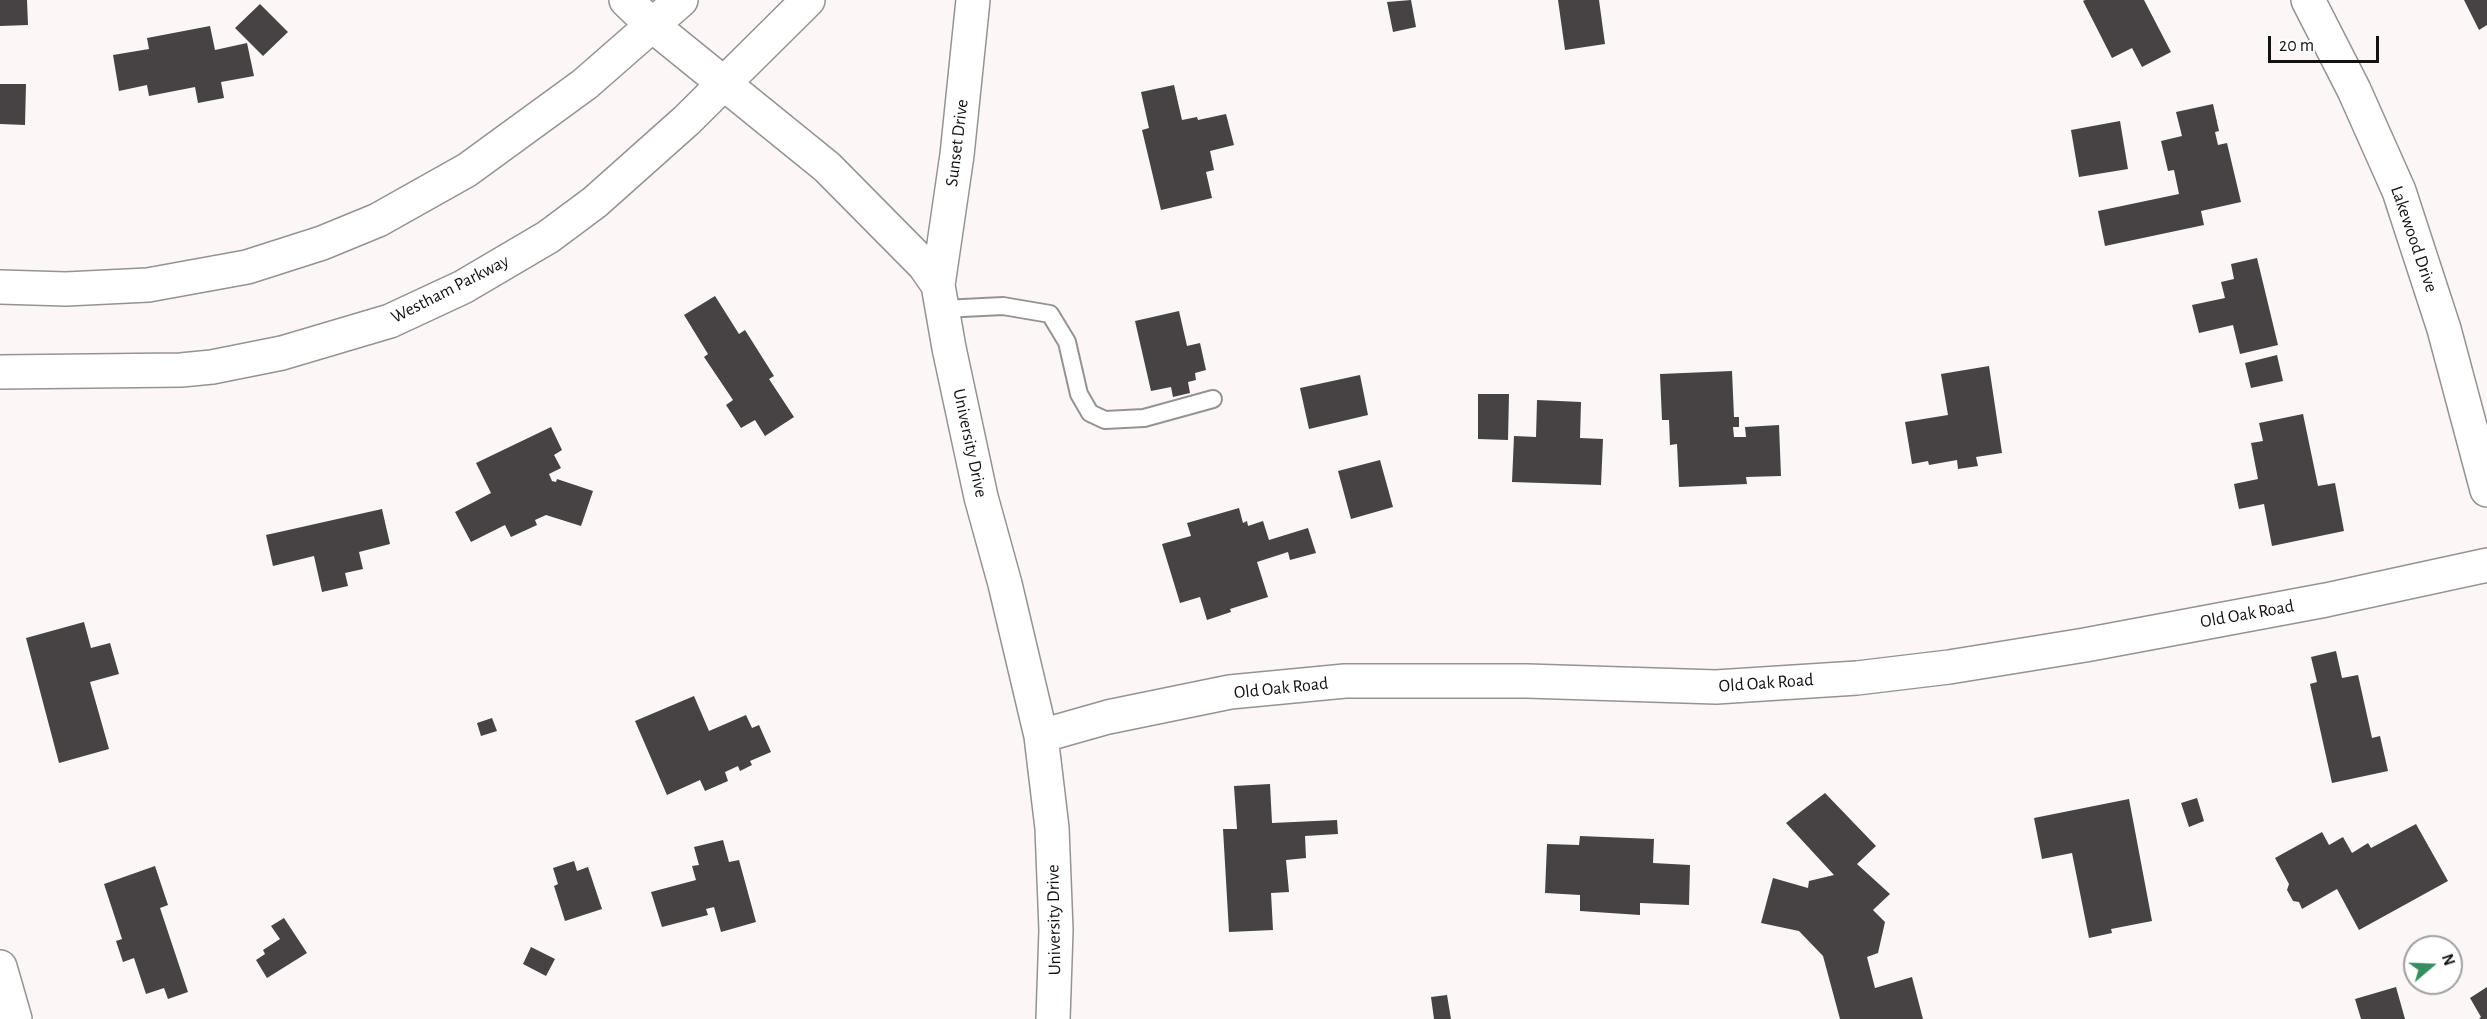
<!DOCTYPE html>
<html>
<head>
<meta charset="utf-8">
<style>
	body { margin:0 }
	#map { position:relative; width:2487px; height:1019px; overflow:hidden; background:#fcf6f7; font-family:"Alegreya Sans",sans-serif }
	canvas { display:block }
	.north { position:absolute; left:2403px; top:935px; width:60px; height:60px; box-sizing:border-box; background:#fff; border:2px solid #a1a0a0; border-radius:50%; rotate:71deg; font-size:16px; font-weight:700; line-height:24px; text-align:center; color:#131111 }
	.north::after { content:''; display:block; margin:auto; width:21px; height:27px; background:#388d60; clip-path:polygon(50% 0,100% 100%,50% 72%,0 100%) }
	.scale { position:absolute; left:2268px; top:36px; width:111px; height:27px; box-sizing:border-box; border:3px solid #131111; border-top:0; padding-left:8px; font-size:18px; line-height:21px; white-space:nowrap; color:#131111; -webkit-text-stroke:4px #fff; paint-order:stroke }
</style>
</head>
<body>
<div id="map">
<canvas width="2487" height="1019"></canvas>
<div class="north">N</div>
<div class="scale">20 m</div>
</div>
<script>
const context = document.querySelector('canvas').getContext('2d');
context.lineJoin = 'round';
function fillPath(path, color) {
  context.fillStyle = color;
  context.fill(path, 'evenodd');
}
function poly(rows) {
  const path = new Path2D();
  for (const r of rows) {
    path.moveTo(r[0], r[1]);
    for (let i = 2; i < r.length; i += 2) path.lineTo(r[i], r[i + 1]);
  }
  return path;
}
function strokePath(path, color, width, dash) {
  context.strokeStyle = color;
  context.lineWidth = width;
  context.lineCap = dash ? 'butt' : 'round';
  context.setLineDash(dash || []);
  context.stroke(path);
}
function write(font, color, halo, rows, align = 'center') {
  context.font = font + ' "Alegreya Sans",sans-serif';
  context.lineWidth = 6;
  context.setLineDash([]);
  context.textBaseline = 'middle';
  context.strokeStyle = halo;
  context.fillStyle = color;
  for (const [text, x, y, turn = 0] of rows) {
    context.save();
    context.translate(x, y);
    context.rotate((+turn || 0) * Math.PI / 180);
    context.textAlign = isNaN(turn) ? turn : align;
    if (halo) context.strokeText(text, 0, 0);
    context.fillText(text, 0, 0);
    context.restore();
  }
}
const building = poly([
	[0,0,27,0,28,25,0,26],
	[1411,0,1416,27,1393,32,1387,2],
	[1558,0,1599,0,1605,44,1565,50],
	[2085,0,2144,0,2171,52,2142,67,2132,48,2112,58,2083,1],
	[2464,0,2487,0,2487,25,2479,30],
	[260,4,288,32,263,56,235,28],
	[210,26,215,50,247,43,254,76,221,82,224,98,198,103,195,87,149,96,147,85,119,91,113,55,149,49,147,38],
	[0,84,26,84,25,125,0,124],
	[1174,85,1182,120,1197,117,1198,120,1226,114,1234,145,1210,151,1214,170,1206,172,1212,198,1161,210,1142,130,1149,128,1141,92],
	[2213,104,2219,131,2215,132,2218,145,2227,143,2241,202,2201,211,2204,225,2105,246,2098,211,2179,194,2174,170,2168,171,2161,141,2182,136,2176,112],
	[2120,121,2128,169,2079,177,2071,130],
	[2257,258,2278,345,2240,354,2233,325,2199,333,2192,305,2225,298,2221,282,2234,279,2231,264],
	[715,296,739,334,745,330,774,376,769,379,794,417,765,436,755,420,741,428,726,405,733,400,704,357,708,354,684,315],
	[1179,311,1187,346,1200,343,1206,370,1195,373,1196,380,1188,382,1190,393,1173,397,1171,387,1151,391,1135,321],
	[2277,355,2283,381,2251,388,2245,363],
	[1989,366,2002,453,1976,457,1978,466,1958,469,1957,460,1929,465,1928,461,1912,464,1905,422,1948,415,1941,374],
	[1732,371,1734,417,1739,417,1739,427,1733,427,1734,437,1746,437,1745,427,1779,425,1781,476,1746,477,1747,484,1679,487,1677,444,1670,445,1669,420,1662,420,1660,374],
	[1360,375,1368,415,1309,429,1300,388],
	[1478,394,1509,394,1508,440,1478,439],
	[1537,400,1581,402,1580,438,1603,439,1601,485,1512,482,1514,436,1536,437],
	[2303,414,2318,486,2335,483,2344,531,2272,546,2264,504,2239,509,2234,484,2258,479,2251,443,2263,441,2259,423],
	[551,427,562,450,554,455,561,468,549,474,552,481,556,482,557,479,593,491,581,526,546,515,535,520,537,525,511,537,505,525,471,542,455,512,491,493,476,463],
	[1380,460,1393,507,1351,519,1338,471],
	[1239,508,1243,523,1247,521,1248,526,1263,521,1269,540,1308,528,1316,553,1290,560,1288,552,1257,562,1268,597,1230,609,1231,612,1207,620,1200,597,1180,603,1162,544,1191,536,1187,523],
	[382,509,390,544,359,552,363,569,345,573,348,586,322,592,314,556,273,566,266,535],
	[84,622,91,648,110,643,119,674,90,682,109,749,59,763,26,638],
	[2336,651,2342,678,2358,675,2372,738,2380,736,2388,771,2332,783,2310,684,2317,682,2311,657],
	[694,696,709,731,746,715,752,728,759,725,771,752,750,761,752,765,740,771,738,766,725,772,728,781,705,791,700,780,667,795,635,721],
	[492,718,497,731,481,736,477,723],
	[1270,784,1272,823,1337,820,1338,834,1305,836,1306,858,1286,860,1289,892,1271,893,1273,930,1229,932,1223,829,1237,829,1234,786],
	[1825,793,1876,846,1857,864,1890,894,1873,910,1885,922,1878,953,1867,957,1875,988,1912,977,1923,1019,1840,1019,1823,956,1799,931,1761,923,1773,878,1808,888,1809,881,1834,875,1786,823],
	[2197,798,2204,821,2189,827,2181,803],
	[2129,799,2152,921,2111,929,2112,933,2089,938,2072,853,2042,859,2034,818],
	[2416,824,2448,881,2359,930,2337,889,2302,909,2299,902,2293,901,2287,890,2289,884,2275,858,2322,832,2329,845,2343,837,2352,853,2368,843,2371,848],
	[1580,836,1654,839,1653,863,1690,865,1689,905,1640,903,1640,915,1580,911,1580,895,1545,893,1547,844,1579,845],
	[723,840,729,862,739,860,756,922,721,932,714,907,706,909,708,915,662,927,651,892,696,880,692,866,699,865,694,847],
	[574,861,577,871,588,867,602,909,565,921,554,886,558,884,553,868],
	[155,866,168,905,160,908,188,992,168,999,164,988,146,994,134,958,123,962,116,941,122,939,104,884],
	[284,918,307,953,267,978,256,960,265,954,263,950,280,939,271,926],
	[531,947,555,959,546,976,523,964],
	[2396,987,2405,1019,2361,1019,2355,999],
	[2487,987,2487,1019,2479,1019,2481,1017,2470,998],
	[1447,995,1451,1019,1434,1019,1431,997]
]);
const lane = poly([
	[943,309,1003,306,1050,314,1067,342,1079,394,1090,413,1105,420,1144,418,1213,399]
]);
const street = poly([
	[626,0,653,26,827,167,924,265,938,285,949,348,981,497,1005,584,1041,736,1052,828,1056,930,1053,1019],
	[2308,0,2354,90,2399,191,2444,329,2487,490],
	[938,285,957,155,973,0],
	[0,287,66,289,148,285,247,267,322,243,378,220,467,170,585,84,681,0],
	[0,372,181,370,212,367,282,353,390,321,463,287,548,237,595,202,687,120,808,0],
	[1041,736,1108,717,1230,692,1345,681,1527,681,1716,687,1857,678,1949,667,2085,645,2326,600,2487,565],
	[0,967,15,1019]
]);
const streetNames = [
	["Sunset Drive",957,143,-83],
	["Lakewood Drive",2414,239,71],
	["Westham Parkway",450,289,-27],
	["University Drive",970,443,78],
	["Old Oak Road",2247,614,-10],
	["Old Oak Road",1766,683,-4],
	["Old Oak Road",1281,688,-6],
	["University Drive",1054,920,-91]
];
fillPath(building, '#474243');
strokePath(lane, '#979292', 20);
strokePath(street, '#979292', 36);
strokePath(lane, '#fff', 16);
strokePath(street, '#fff', 33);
write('18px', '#131111', '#fff', streetNames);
</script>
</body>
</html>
